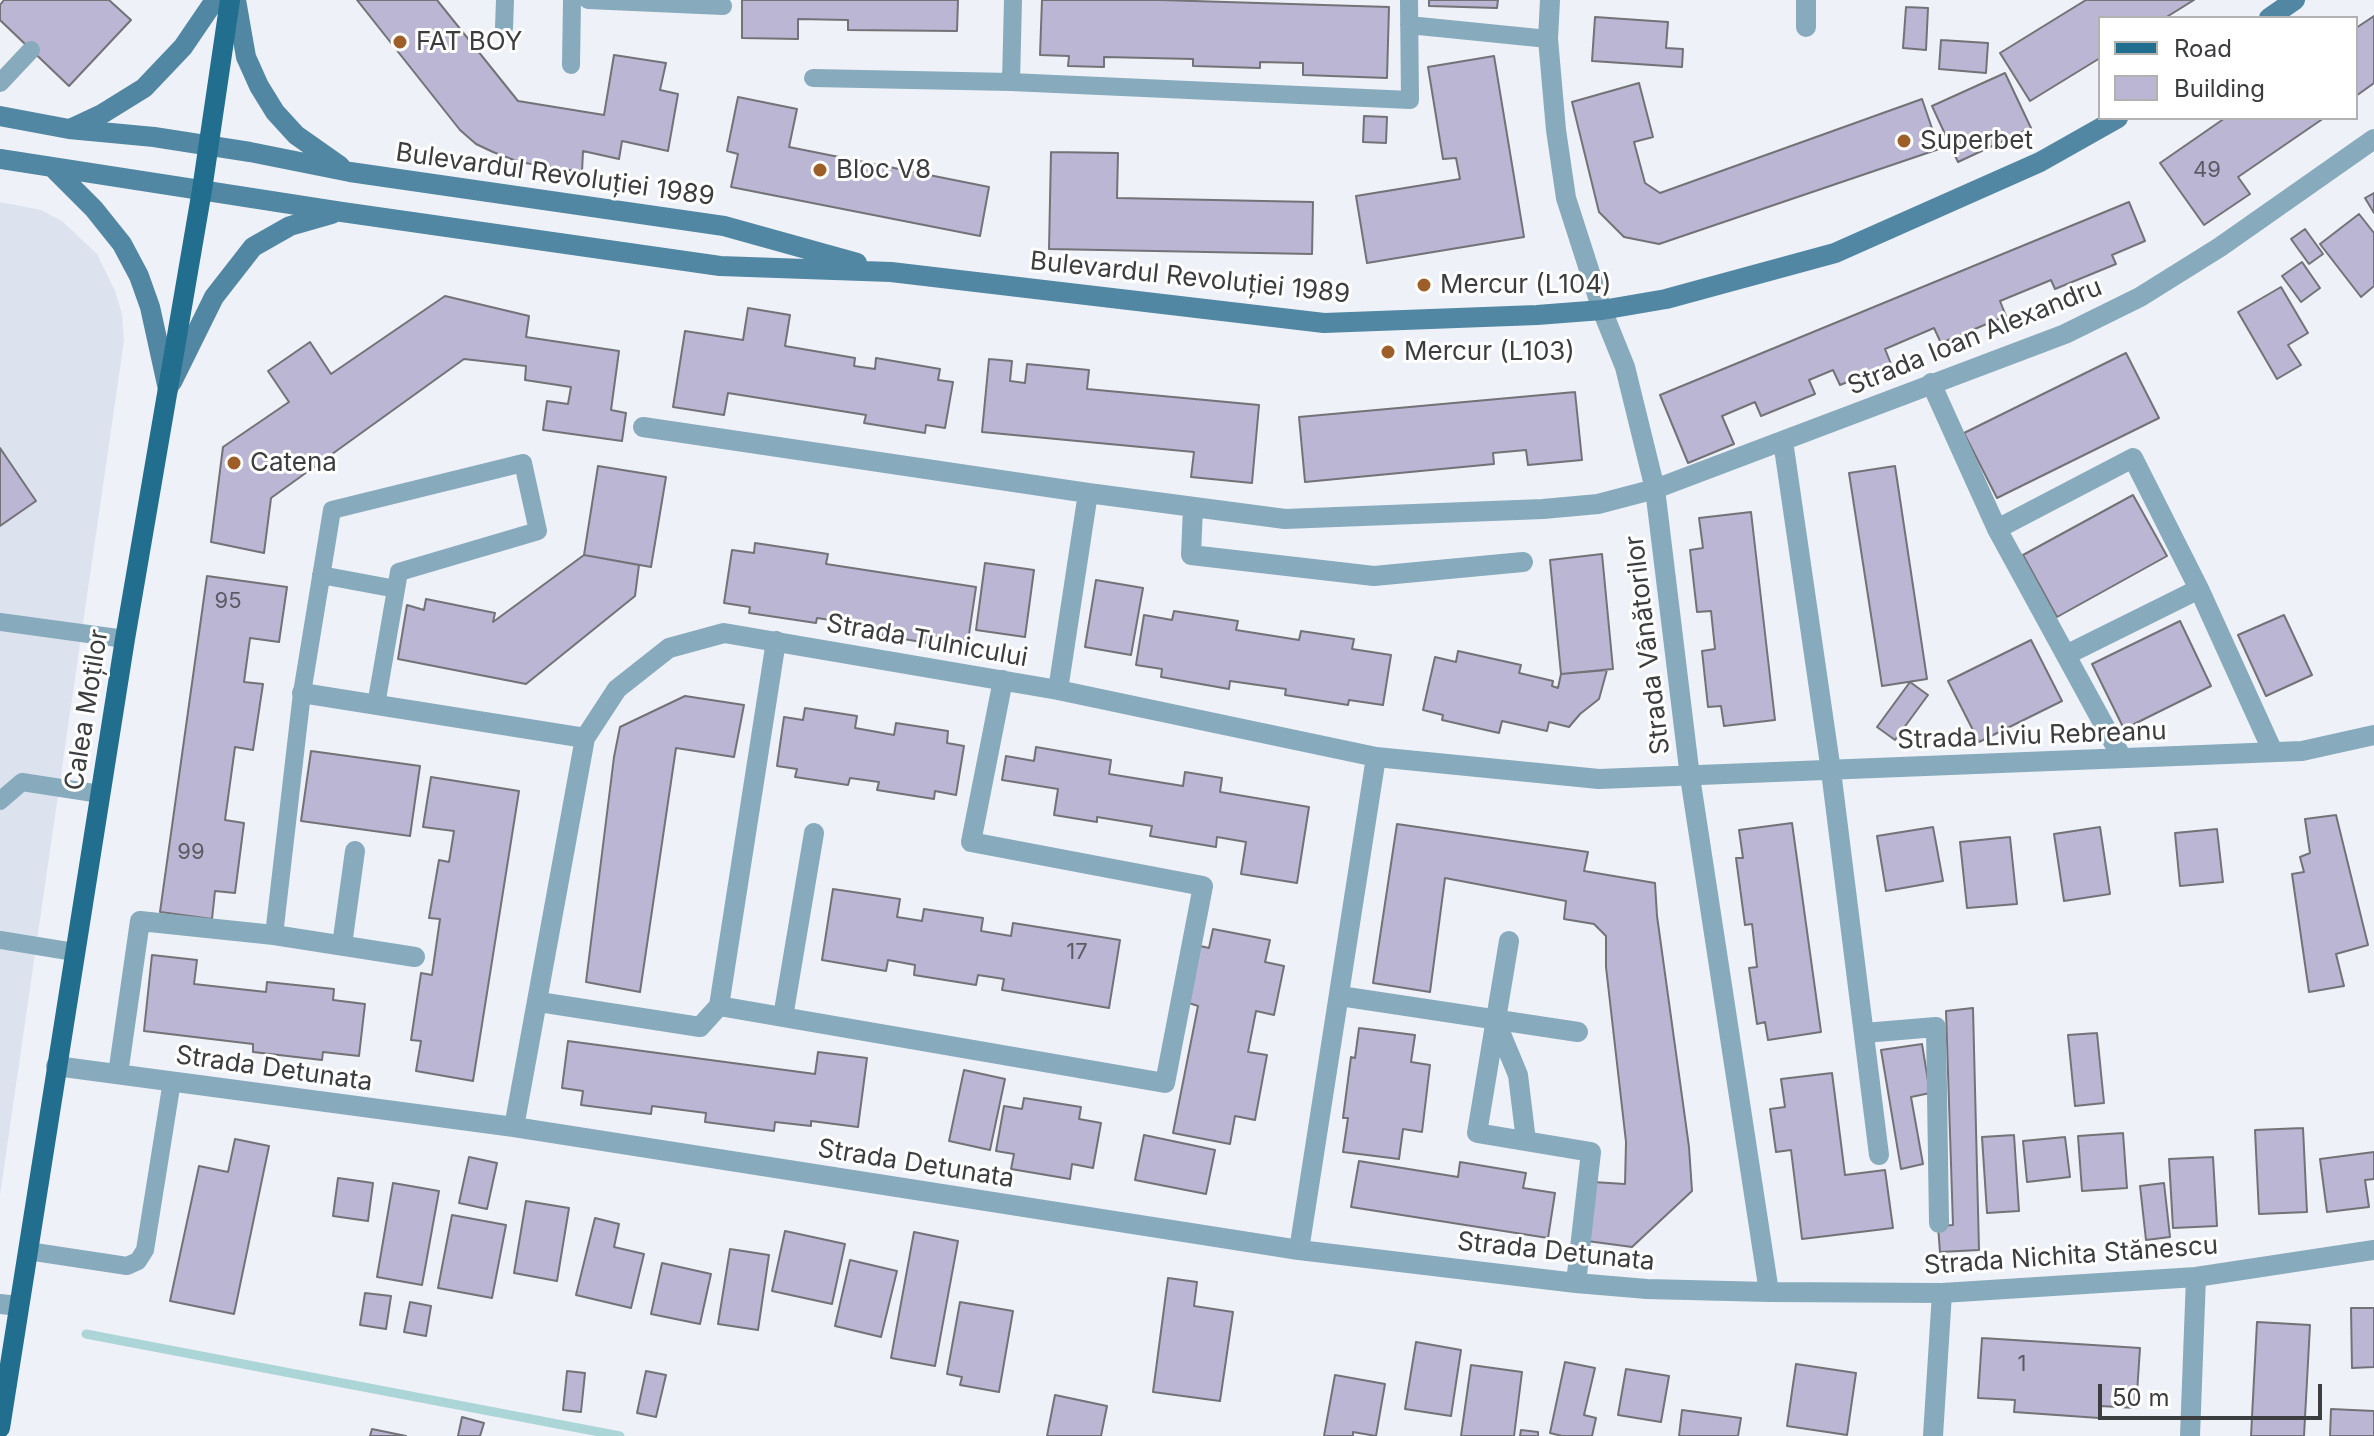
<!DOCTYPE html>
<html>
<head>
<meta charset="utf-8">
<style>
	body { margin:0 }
	#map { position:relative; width:2374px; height:1436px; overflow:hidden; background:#eef1f7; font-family:Inter,sans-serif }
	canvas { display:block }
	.legend { position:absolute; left:2098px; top:16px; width:260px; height:104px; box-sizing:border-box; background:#fff; border:2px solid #b1b1b2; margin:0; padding:10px 14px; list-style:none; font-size:24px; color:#3c3d3f }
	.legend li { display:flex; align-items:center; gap:16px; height:40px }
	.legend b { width:40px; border:2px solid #b1b1b2 }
	.scale { position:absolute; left:2098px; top:1384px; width:224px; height:36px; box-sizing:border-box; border:4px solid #3c3d3f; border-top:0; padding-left:10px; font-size:24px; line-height:28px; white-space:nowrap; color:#3c3d3f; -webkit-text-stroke:6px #fff; paint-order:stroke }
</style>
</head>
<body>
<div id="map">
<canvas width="2374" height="1436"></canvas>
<ul class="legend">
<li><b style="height:10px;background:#216e8e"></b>Road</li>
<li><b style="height:22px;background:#bbb6d4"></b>Building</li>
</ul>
<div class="scale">50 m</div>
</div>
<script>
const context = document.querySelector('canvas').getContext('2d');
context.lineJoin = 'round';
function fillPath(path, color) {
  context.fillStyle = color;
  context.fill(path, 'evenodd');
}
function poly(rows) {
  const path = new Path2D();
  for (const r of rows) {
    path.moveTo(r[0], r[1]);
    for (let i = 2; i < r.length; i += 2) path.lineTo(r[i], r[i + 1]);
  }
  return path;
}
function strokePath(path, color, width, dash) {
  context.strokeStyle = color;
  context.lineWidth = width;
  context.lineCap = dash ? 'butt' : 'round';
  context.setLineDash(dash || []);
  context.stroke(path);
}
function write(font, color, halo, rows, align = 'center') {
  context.font = font + ' Inter,sans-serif';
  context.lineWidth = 6;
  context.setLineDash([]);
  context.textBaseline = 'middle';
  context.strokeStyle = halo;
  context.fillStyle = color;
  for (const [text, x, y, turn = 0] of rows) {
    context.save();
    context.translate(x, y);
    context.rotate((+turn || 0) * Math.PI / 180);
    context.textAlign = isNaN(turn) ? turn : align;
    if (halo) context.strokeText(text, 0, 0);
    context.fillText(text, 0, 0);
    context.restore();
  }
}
const built = poly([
	[0,202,41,210,62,221,97,254,115,291,122,314,124,341,0,1195]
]);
const stream = poly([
	[86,1334,620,1436]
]);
const building = poly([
	[4,0,109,0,131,20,69,86,0,20,0,5,4,0],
	[357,0,437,0,518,101,604,115,614,55,666,63,660,90,678,94,668,151,622,141,619,159,583,151,582,172,519,162,493,152,476,144,460,130,357,0],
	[742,0,958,0,957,31,848,30,848,20,798,19,798,39,742,38,742,0],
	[1042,0,1161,0,1389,7,1387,78,1303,75,1303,63,1260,62,1260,68,1193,66,1193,59,1104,57,1104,67,1068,66,1069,56,1040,55,1042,0],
	[1429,0,1498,0,1497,8,1429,6,1429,0],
	[2086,0,2194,0,2165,18,2100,18,2100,58,2030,101,2000,53,2086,0],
	[1906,7,1928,8,1926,50,1903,48,1906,7],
	[2374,16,2374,83,2356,96,2356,28,2374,16],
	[1595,17,1668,22,1666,48,1683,49,1682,67,1592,61,1595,17],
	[1941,40,1988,43,1986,73,1939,69,1941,40],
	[1494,56,1524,237,1367,263,1356,196,1460,179,1456,158,1443,159,1428,67,1494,56],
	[2005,73,2031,128,1958,162,1932,106,2005,73],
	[1639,83,1653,137,1634,142,1645,183,1660,193,1922,99,1939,149,1659,244,1624,237,1599,212,1572,102,1639,83],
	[738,97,797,109,789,147,989,187,980,236,731,187,738,154,727,151,738,97],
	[1364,116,1387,117,1386,143,1363,142,1364,116],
	[2225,118,2324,118,2238,177,2250,194,2204,225,2160,163,2225,118],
	[1051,152,1118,153,1117,198,1313,202,1312,254,1049,249,1051,152],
	[2374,193,2374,213,2365,198,2374,193],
	[2129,202,2145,241,2112,255,2116,264,2055,289,2051,280,2000,301,2006,316,1941,343,1934,328,1885,349,1891,364,1840,385,1833,370,1809,380,1815,394,1761,416,1755,402,1722,416,1734,444,1688,463,1660,395,2129,202],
	[2359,214,2374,233,2374,286,2361,297,2320,244,2359,214],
	[2305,229,2323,254,2309,264,2291,239,2305,229],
	[2302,262,2320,288,2301,302,2282,276,2302,262],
	[2281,287,2308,333,2288,345,2301,365,2277,379,2238,312,2281,287],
	[445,296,529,316,526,337,619,351,611,410,626,413,622,441,543,430,547,401,568,404,571,387,525,380,526,366,464,359,271,498,264,553,211,542,223,447,289,402,268,371,310,342,331,374,445,296],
	[748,308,790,315,785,346,855,358,854,366,875,369,876,358,940,369,938,380,953,382,945,428,926,425,925,433,864,423,866,415,728,393,724,415,673,407,685,331,743,340,748,308],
	[2126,353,2159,418,1997,498,1964,433,2126,353],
	[989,359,1012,361,1010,381,1025,383,1027,364,1089,370,1087,389,1259,405,1252,483,1191,477,1194,452,982,432,989,359],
	[1575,392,1582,460,1528,465,1526,450,1493,453,1494,464,1305,482,1299,417,1575,392],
	[0,448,36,501,0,526,0,448],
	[598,466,666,477,651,567,584,555,598,466],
	[1895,466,1927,679,1882,686,1849,473,1895,466],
	[2133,495,2167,556,2057,617,2023,555,2133,495],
	[1751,512,1775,720,1724,726,1721,706,1708,707,1702,651,1715,649,1711,611,1697,612,1690,550,1703,548,1699,518,1751,512],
	[755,543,828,554,826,564,976,587,968,641,929,635,927,643,869,633,870,626,817,618,816,623,749,613,750,607,724,603,732,550,754,553,755,543],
	[1602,554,1613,669,1561,674,1550,560,1602,554],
	[584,555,639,565,635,596,526,684,398,659,407,605,424,610,426,599,495,613,493,622,584,555],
	[985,563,1034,570,1025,637,976,630,985,563],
	[207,576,287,587,279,642,250,638,244,682,263,684,253,750,235,747,225,820,244,823,235,893,215,891,212,919,160,912,207,576],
	[1096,580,1143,588,1131,655,1085,647,1096,580],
	[1174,611,1238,621,1236,630,1299,640,1301,631,1354,639,1352,649,1391,655,1383,705,1349,700,1348,705,1285,695,1286,689,1230,681,1229,689,1161,677,1162,669,1136,665,1144,615,1172,620,1174,611],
	[2284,615,2312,675,2266,696,2238,635,2284,615],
	[2180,621,2211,686,2124,729,2092,664,2180,621],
	[2031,640,2062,701,1979,742,1948,681,2031,640],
	[1458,651,1521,665,1519,673,1553,681,1552,686,1558,688,1561,674,1607,670,1599,699,1580,714,1569,727,1549,722,1547,731,1502,721,1499,733,1442,720,1443,715,1423,710,1435,657,1456,662,1458,651],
	[1910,682,1928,695,1895,740,1877,727,1910,682],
	[685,696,744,705,734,757,676,748,640,992,586,982,614,757,620,727,685,696],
	[805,708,857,716,855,728,894,735,896,723,948,731,947,743,964,746,956,795,935,791,934,799,877,790,879,782,850,778,848,785,795,777,797,769,777,766,784,717,803,720,805,708],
	[1036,747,1111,760,1109,774,1183,786,1185,772,1222,778,1220,792,1309,807,1297,883,1241,874,1246,842,1217,837,1216,847,1150,836,1152,826,1097,817,1097,822,1054,815,1058,789,1002,780,1006,756,1034,761,1036,747],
	[311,751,420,766,410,836,301,821,311,751],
	[431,777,519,791,473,1081,416,1071,421,1041,411,1040,421,973,432,975,440,919,429,918,439,860,449,862,454,831,423,827,431,777],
	[2336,815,2368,945,2336,954,2344,986,2309,992,2292,874,2304,872,2300,857,2310,853,2305,819,2336,815],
	[1792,823,1821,1032,1768,1040,1765,1022,1757,1024,1749,968,1757,967,1752,924,1745,925,1736,858,1743,858,1739,830,1792,823],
	[1397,824,1588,852,1584,871,1655,883,1657,916,1689,1147,1692,1191,1632,1247,1587,1241,1593,1182,1625,1184,1626,1142,1606,967,1606,936,1594,924,1564,919,1566,901,1445,878,1430,992,1373,983,1397,824],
	[1933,827,1943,881,1886,891,1877,836,1933,827],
	[2100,827,2110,894,2064,901,2054,834,2100,827],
	[2217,829,2223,882,2180,886,2175,833,2217,829],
	[2010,837,2017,904,1967,908,1960,842,2010,837],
	[833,889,900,899,897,917,922,921,924,909,983,918,981,931,1011,936,1013,923,1120,940,1109,1008,1002,990,1004,979,978,975,976,985,914,975,915,965,888,960,886,971,822,960,833,889],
	[1213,929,1270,940,1265,962,1284,966,1274,1015,1256,1011,1248,1052,1267,1055,1255,1120,1235,1116,1230,1144,1173,1133,1198,1006,1189,1003,1200,946,1209,948,1213,929],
	[152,955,197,960,194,984,266,992,267,982,334,989,333,1000,365,1004,359,1056,323,1052,322,1060,253,1052,253,1044,144,1031,152,955],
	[1973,1008,1979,1250,1940,1252,1938,1226,1953,1225,1946,1011,1973,1008],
	[1359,1028,1415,1035,1411,1062,1430,1065,1422,1132,1403,1129,1399,1159,1343,1152,1348,1118,1343,1118,1351,1057,1355,1058,1359,1028],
	[2097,1033,2104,1103,2075,1106,2068,1035,2097,1033],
	[568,1041,815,1074,818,1052,867,1058,858,1127,811,1121,811,1126,775,1122,774,1131,705,1122,706,1113,652,1106,651,1114,581,1105,583,1091,562,1088,568,1041],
	[1922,1044,1930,1093,1911,1097,1923,1164,1901,1169,1881,1050,1922,1044],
	[964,1070,1005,1079,990,1150,949,1141,964,1070],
	[1832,1073,1845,1175,1885,1170,1893,1228,1802,1239,1791,1150,1776,1152,1770,1109,1785,1107,1781,1079,1832,1073],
	[1024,1098,1081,1107,1079,1119,1101,1123,1093,1168,1072,1164,1070,1179,1011,1169,1014,1154,996,1151,1004,1106,1022,1109,1024,1098],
	[2303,1128,2307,1212,2259,1214,2255,1130,2303,1128],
	[2123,1133,2127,1188,2082,1191,2078,1136,2123,1133],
	[1144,1135,1215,1150,1206,1194,1135,1180,1144,1135],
	[2014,1135,2019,1211,1987,1213,1982,1137,2014,1135],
	[2065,1137,2070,1177,2027,1182,2023,1141,2065,1137],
	[235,1139,269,1146,234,1314,170,1301,199,1166,228,1172,235,1139],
	[2374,1152,2374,1179,2365,1180,2369,1207,2327,1212,2320,1159,2374,1152],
	[469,1157,497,1163,487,1209,459,1203,469,1157],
	[2213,1157,2217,1226,2173,1228,2169,1159,2213,1157],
	[1359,1161,1458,1177,1460,1162,1526,1173,1523,1188,1555,1193,1548,1238,1351,1207,1359,1161],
	[338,1178,373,1183,368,1221,333,1216,338,1178],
	[393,1183,439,1191,422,1285,377,1277,393,1183],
	[2164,1183,2170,1237,2146,1240,2140,1186,2164,1183],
	[526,1201,569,1208,557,1281,514,1273,526,1201],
	[452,1215,506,1225,492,1298,438,1288,452,1215],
	[595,1218,619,1224,614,1247,644,1254,631,1308,576,1295,595,1218],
	[785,1231,845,1244,832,1304,772,1291,785,1231],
	[914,1232,958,1241,935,1366,891,1358,914,1232],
	[730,1249,769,1255,758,1330,718,1324,730,1249],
	[850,1260,897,1271,881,1337,835,1326,850,1260],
	[662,1263,711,1274,700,1324,651,1314,662,1263],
	[1168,1278,1197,1282,1194,1306,1233,1312,1220,1401,1153,1392,1168,1278],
	[365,1293,391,1296,386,1329,360,1325,365,1293],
	[410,1302,431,1306,426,1336,404,1332,410,1302],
	[960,1302,1013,1311,999,1392,960,1385,962,1377,947,1374,960,1302],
	[2351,1308,2374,1308,2374,1367,2352,1368,2351,1308],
	[2257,1322,2310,1325,2304,1436,2251,1436,2257,1322],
	[1982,1338,2140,1348,2136,1408,2100,1406,2099,1418,2014,1412,2015,1400,1978,1398,1982,1338],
	[1416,1342,1461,1350,1451,1416,1405,1409,1416,1342],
	[1565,1362,1595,1368,1584,1415,1596,1418,1592,1436,1562,1436,1550,1433,1565,1362],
	[1796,1364,1856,1373,1847,1435,1787,1426,1796,1364],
	[1471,1365,1522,1372,1514,1436,1461,1436,1471,1365],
	[1626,1369,1669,1376,1661,1422,1618,1415,1626,1369],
	[567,1371,585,1373,581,1412,563,1410,567,1371],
	[646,1371,666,1375,656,1417,637,1413,646,1371],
	[1335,1375,1385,1384,1376,1436,1353,1432,1353,1436,1324,1436,1335,1375],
	[1055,1395,1107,1406,1101,1436,1047,1436,1055,1395],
	[2331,1409,2374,1411,2374,1436,2330,1436,2331,1409],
	[1682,1410,1741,1418,1738,1436,1679,1436,1682,1410],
	[462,1417,484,1423,480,1436,458,1436,462,1417],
	[372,1429,406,1436,370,1436,372,1429],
	[1521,1430,1538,1432,1538,1436,1520,1436,1521,1430]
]);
const service = poly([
	[588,0,723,6],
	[1409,25,1548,39],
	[504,28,505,0],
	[571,65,572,0],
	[813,78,1011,82,1410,100,1409,0],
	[1011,82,1013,0],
	[0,83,31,50],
	[321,575,396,589],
	[0,622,125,639],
	[0,801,22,782,100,794],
	[274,935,302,693,332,510,523,463,538,531,399,572,376,705],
	[0,940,74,952],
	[28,1251,127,1266,138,1261,145,1250,172,1081]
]);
const minor = poly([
	[1550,0,1548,39,1556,130,1566,198,1602,310,1625,367,1655,489,1690,777,1769,1292],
	[1806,27,1806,0],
	[1931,383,1997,529,2122,758],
	[643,427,1088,493,1285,519,1543,509,1598,504,1655,489,2065,334,2140,297,2220,247,2374,139],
	[1783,441,1831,771,1879,1155],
	[1193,507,1191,555,1374,576,1523,562],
	[1997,529,2133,458,2199,589,2273,752],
	[776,641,719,1006,1165,1083,1203,886,971,842,1003,680],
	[2066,655,2199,589],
	[1058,690,1088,493],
	[302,693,585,738],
	[1509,941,1477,1133,1591,1152,1576,1283],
	[342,945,355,851],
	[1340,996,1578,1032],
	[539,1002,700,1027,719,1006],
	[783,1017,814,833],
	[1496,1022,1518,1075,1526,1141],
	[1864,1033,1936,1027,1939,1223],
	[56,1066,514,1127,1299,1250,1576,1283,1647,1289,1769,1292,1942,1293,2196,1277,2374,1250],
	[118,1074,140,921,274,935,415,957],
	[514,1127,585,738,617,689,669,648,724,633,1058,690,1376,757,1599,779,2302,751,2374,735],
	[1299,1250,1376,757],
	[0,1304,19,1306],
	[1933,1436,1942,1293],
	[2190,1436,2196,1277]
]);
const secondary = poly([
	[236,0,246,57,259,86,275,112,296,135,340,166],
	[2269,18,2295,0],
	[0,116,69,129,154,137,250,152,350,172,724,226,857,263],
	[72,128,102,114,144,88,183,47,215,0],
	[0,159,342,212,720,266,891,272,1324,323,1537,315,1602,310,1666,299,1835,253,2040,162,2118,118],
	[53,168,94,209,122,244,139,276,150,307,168,389],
	[172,382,214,297,253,247,290,226,332,214]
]);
const primary = poly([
	[0,1428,125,639,202,190,230,0]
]);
const markers = [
	[400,42,8,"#9e5e27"],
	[1904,141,8,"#9e5e27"],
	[820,170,8,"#9e5e27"],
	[1424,285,8,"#9e5e27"],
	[1388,352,8,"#9e5e27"],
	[234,463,8,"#9e5e27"]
];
const numberNames = [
	["49",2207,170],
	["95",228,601],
	["99",191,852],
	["17",1077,952],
	["1",2022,1364]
];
const poiNames = [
	["FAT BOY",416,42],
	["Superbet",1920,141],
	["Bloc V8",836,170],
	["Mercur (L104)",1440,285],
	["Mercur (L103)",1404,352],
	["Catena",250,463]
];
const streetNames = [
	["Bulevardul Revoluției 1989",555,175,8],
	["Bulevardul Revoluției 1989",1190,278,6],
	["Strada Ioan Alexandru",1975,337,-22],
	["Strada Tulnicului",927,641,10],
	["Strada Vânătorilor",1648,645,-97],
	["Calea Moților",87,710,-81],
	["Strada Liviu Rebreanu",2032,736,-2],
	["Strada Detunata",274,1069,8],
	["Strada Detunata",916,1164,9],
	["Strada Detunata",1556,1252,6],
	["Strada Nichita Stănescu",2071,1256,-4]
];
fillPath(built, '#dce3ef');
strokePath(stream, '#abd5d6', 9);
fillPath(building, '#bbb6d4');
strokePath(building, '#727277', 2);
strokePath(service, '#87aabc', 18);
strokePath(minor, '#87aabc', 20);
strokePath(secondary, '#5187a2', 20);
strokePath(primary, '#216e8e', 20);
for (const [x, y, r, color] of markers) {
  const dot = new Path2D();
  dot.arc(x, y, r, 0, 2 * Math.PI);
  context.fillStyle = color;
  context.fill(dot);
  strokePath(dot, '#fff', 3);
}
write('22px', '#5c5b64', null, numberNames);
write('26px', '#3c3d3f', '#fff', poiNames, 'left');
write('26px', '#3c3d3f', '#fff', streetNames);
</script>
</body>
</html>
